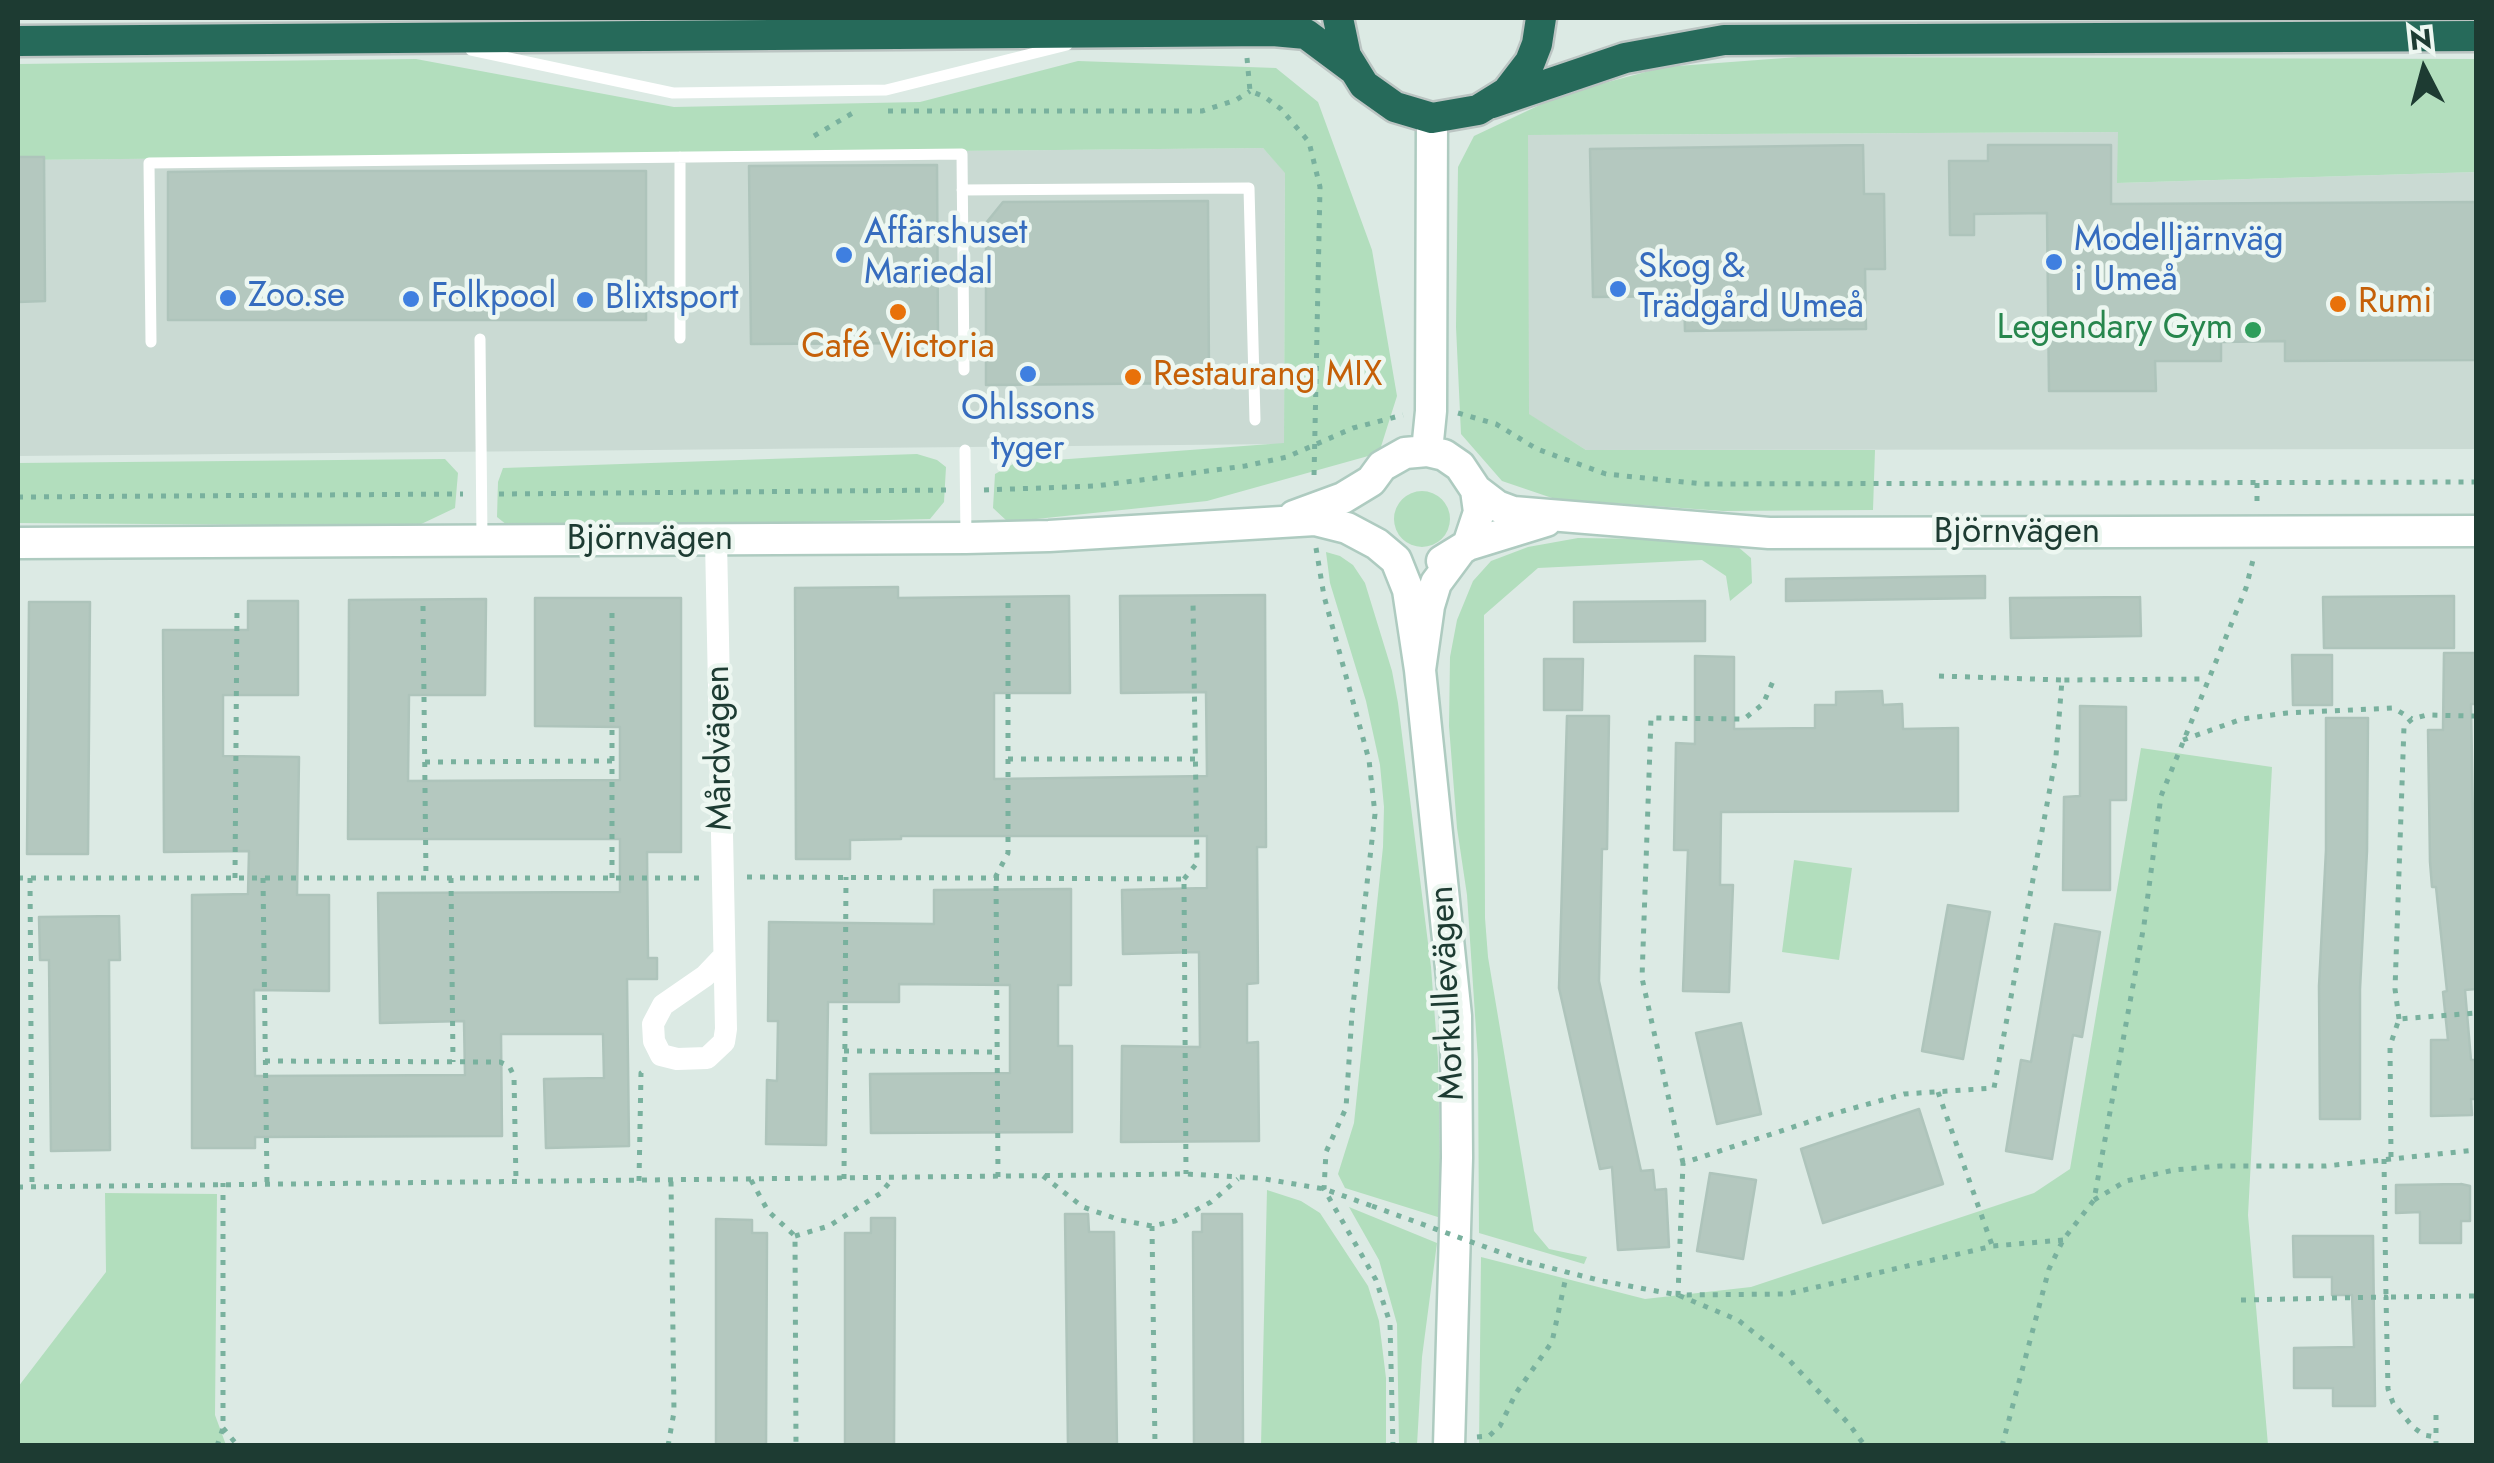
<!DOCTYPE html>
<html>
<head>
<meta charset="utf-8">
<style>
	body { margin:0 }
	#map { position:relative; width:2494px; height:1463px; overflow:hidden; background:#dceae4; font-family:Jost,sans-serif }
	canvas { display:block }
	.frame { position:absolute; inset:0; border:20px solid #1d3b32; pointer-events:none }
	.north { position:absolute; left:2374px; top:20px; width:100px; height:100px; -webkit-text-stroke:8px #edf7f1; paint-order:stroke; rotate:354deg; font-size:28px; font-weight:700; line-height:40px; text-align:center; color:#1d3b32 }
	.north::after { content:''; display:block; margin:auto; width:35px; height:45px; background:#1d3b32; clip-path:polygon(50% 0,100% 100%,50% 72%,0 100%) }
</style>
</head>
<body>
<div id="map">
<canvas width="2494" height="1463"></canvas>
<div class="frame"></div>
<div class="north">N</div>
</div>
<script>
const context = document.querySelector('canvas').getContext('2d');
context.lineJoin = 'round';
function fillPath(path, color) {
  context.fillStyle = color;
  context.fill(path, 'evenodd');
}
function poly(rows) {
  const path = new Path2D();
  for (const r of rows) {
    if (r.length === 3) {
      path.moveTo(r[0] + r[2], r[1]);
      path.arc(r[0], r[1], r[2], 0, 2 * Math.PI);
      continue;
    }
    path.moveTo(r[0], r[1]);
    for (let i = 2; i < r.length; i += 2) path.lineTo(r[i], r[i + 1]);
  }
  return path;
}
function strokePath(path, color, width, dash) {
  context.strokeStyle = color;
  context.lineWidth = width;
  context.lineCap = dash ? 'butt' : 'round';
  context.setLineDash(dash || []);
  context.stroke(path);
}
function write(font, color, halo, rows, align = 'center') {
  context.font = font + ' Jost,sans-serif';
  context.lineWidth = 9;
  context.setLineDash([]);
  context.textBaseline = 'middle';
  context.strokeStyle = halo;
  context.fillStyle = color;
  for (const [text, x, y, turn = 0] of rows) {
    context.save();
    context.translate(x, y);
    context.rotate((+turn || 0) * Math.PI / 180);
    context.textAlign = isNaN(turn) ? turn : align;
    if (halo) context.strokeText(text, 0, 0);
    context.fillText(text, 0, 0);
    context.restore();
  }
}
const built = poly([
	[2119,132,2118,183,2476,172,2476,449,1586,450,1528,414,1528,135],
	[1263,148,1285,172,1284,444,18,456,18,160]
]);
const green = poly([
	[1798,57,2476,59,2476,172,2117,183,2118,132,1528,135,1529,414,1586,450,1875,450,1873,510,1723,511,1555,499,1502,481,1461,434,1456,327,1458,167,1474,136,1563,94,1664,67],
	[416,59,674,107,920,102,1078,61,1276,68,1318,102,1372,250,1397,396,1379,453,1207,501,1008,522,993,508,995,474,1015,463,1284,443,1285,173,1263,148,18,160,18,64],
	[917,454,937,460,946,467,944,502,930,519,512,529,497,517,498,482,503,468],
	[445,459,458,473,455,508,417,526,18,523,18,463],
	[1422,519,28],
	[1578,538,1722,540,1737,546,1751,558,1752,583,1730,601,1726,576,1702,560,1538,568,1484,615,1485,918,1488,957,1534,1231,1549,1249,1587,1257,1584,1264,1479,1233,1478,1060,1467,895,1457,828,1449,726,1450,657,1457,620,1473,581,1491,561,1528,547],
	[1326,552,1340,556,1353,565,1365,583,1392,671,1398,703,1431,967,1438,1058,1441,1218,1345,1188,1338,1174,1354,1123,1383,847,1384,807,1380,765,1366,701,1330,583],
	[2141,748,2272,767,2248,1215,2268,1445,1479,1445,1481,1257,1645,1299,1751,1287,2034,1193,2070,1169],
	[1794,860,1852,868,1839,960,1782,952],
	[1267,1190,1301,1201,1320,1213,1368,1286,1379,1321,1386,1378,1386,1445,1261,1445],
	[105,1193,217,1194,215,1415,226,1445,18,1445,18,1387,106,1272],
	[1349,1207,1437,1243,1422,1357,1417,1445,1399,1445,1397,1324,1379,1260]
]);
const building = poly([
	[1863,145,1864,194,1884,194,1885,269,1865,269,1866,329,1685,331,1684,296,1593,297,1590,149,1863,145],
	[1988,145,2111,145,2111,204,2476,202,2476,360,2285,361,2285,341,2221,342,2221,361,2155,361,2156,391,2049,391,2047,213,1974,214,1974,235,1950,235,1949,161,1988,161,1988,145],
	[18,157,44,157,45,301,18,302,18,157],
	[937,165,938,343,751,344,749,166,937,165],
	[251,171,646,171,646,320,168,320,168,172,251,171],
	[1208,201,1209,383,986,385,986,223,1003,202,1208,201],
	[1985,576,1985,598,1786,601,1786,579,1985,576],
	[898,587,898,598,1069,596,1070,693,994,693,994,779,1207,776,1206,692,1121,693,1120,596,1265,595,1266,847,1257,847,1258,983,1247,984,1247,1043,1258,1042,1259,1141,1121,1142,1122,1046,1200,1047,1199,952,1123,954,1122,890,1207,888,1207,836,901,836,901,839,850,840,850,859,796,859,795,588,898,587],
	[2454,596,2454,648,2324,648,2323,597,2454,596],
	[2140,597,2141,636,2011,638,2010,598,2140,597],
	[535,598,681,598,681,852,647,852,648,958,657,958,657,979,627,979,629,1146,546,1148,544,1079,604,1078,603,1034,501,1034,502,1136,255,1137,255,1148,192,1148,192,895,248,894,249,851,164,852,163,630,248,630,248,601,298,601,298,695,223,695,223,756,299,757,297,895,329,895,329,991,254,990,255,1076,465,1075,464,1021,380,1023,378,893,620,892,620,839,348,839,349,600,486,599,485,695,409,695,408,781,620,780,620,727,535,726,535,598],
	[1705,601,1705,641,1574,642,1574,602,1705,601],
	[29,602,90,602,88,854,27,854,29,602],
	[2444,653,2476,653,2476,704,2471,704,2476,989,2465,990,2471,1060,2476,1060,2476,1099,2471,1099,2472,1115,2431,1116,2431,1040,2448,1040,2443,992,2447,991,2436,887,2432,887,2430,862,2428,730,2443,730,2444,653],
	[2292,655,2332,655,2332,705,2293,705,2292,655],
	[1695,656,1734,657,1734,729,1815,728,1815,705,1836,705,1836,692,1882,691,1883,705,1902,704,1903,729,1958,728,1958,811,1721,812,1720,885,1733,885,1729,992,1683,991,1688,850,1674,850,1676,743,1695,744,1695,656],
	[1544,659,1583,659,1582,710,1544,710,1544,659],
	[2080,706,2126,707,2126,800,2110,800,2110,890,2063,890,2064,797,2080,796,2080,706],
	[1567,716,1609,716,1607,849,1602,849,1599,981,1641,1171,1653,1170,1655,1190,1666,1189,1669,1247,1618,1250,1612,1167,1600,1169,1559,988,1567,716],
	[2326,718,2368,718,2367,851,2360,989,2360,1119,2320,1119,2319,986,2326,850,2326,718],
	[1071,889,1071,985,1058,985,1058,1046,1072,1046,1072,1132,871,1133,870,1074,1010,1073,1010,985,899,984,899,1002,828,1002,826,1145,766,1144,767,1080,777,1081,778,1021,768,1021,769,922,934,924,934,890,1071,889],
	[1948,905,1990,912,1963,1059,1922,1051,1948,905],
	[119,916,120,960,109,960,110,1150,51,1151,49,960,40,960,39,917,119,916],
	[2055,924,2100,932,2082,1037,2073,1035,2052,1159,2006,1151,2021,1060,2031,1062,2055,924],
	[1741,1023,1761,1114,1717,1124,1696,1033,1741,1023],
	[1919,1109,1943,1184,1823,1223,1801,1149,1919,1109],
	[1710,1173,1756,1180,1743,1259,1697,1251,1710,1173],
	[2461,1184,2470,1186,2470,1221,2461,1221,2461,1243,2420,1243,2420,1212,2396,1213,2396,1185,2461,1184],
	[1065,1214,1088,1214,1089,1232,1114,1232,1117,1446,1068,1446,1065,1214],
	[1202,1214,1242,1214,1243,1446,1194,1446,1193,1232,1202,1232,1202,1214],
	[871,1218,895,1218,894,1446,845,1446,845,1233,871,1233,871,1218],
	[716,1219,752,1220,752,1233,767,1233,766,1446,716,1446,716,1219],
	[2293,1236,2373,1236,2375,1406,2333,1406,2333,1388,2294,1388,2294,1348,2354,1347,2352,1295,2332,1295,2332,1277,2294,1277,2293,1236]
]);
const path = poly([
	[1247,58,1250,91,1265,97,1281,109,1309,142,1320,187,1314,477],
	[888,111,1202,111,1236,100,1250,91],
	[814,136,856,111],
	[1458,413,1496,424,1537,449,1606,474,1703,484,2476,482],
	[2257,483,2257,505],
	[984,490,1096,486,1245,466,1287,457,1353,428,1403,415],
	[499,494,948,490],
	[18,497,463,494],
	[1316,548,1324,596,1369,760,1375,814,1352,1014,1346,1108,1326,1152,1324,1189,1376,1280,1390,1323,1393,1446],
	[423,606,426,878],
	[1939,676,2062,680],
	[2183,740,2242,719,2287,713,2393,708,2412,719],
	[1008,759,1195,759],
	[425,762,612,761],
	[747,877,1184,879,1186,1174],
	[18,878,701,878],
	[30,878,32,1187],
	[235,878,237,607],
	[263,878,267,1183],
	[451,878,453,1062],
	[612,878,612,605],
	[1184,879,1197,863,1193,602],
	[2399,1019,2395,989,2404,726,2412,719,2427,715,2476,716],
	[844,1051,996,1052],
	[265,1061,500,1062,509,1066,514,1076,516,1182],
	[1938,1092,1992,1245],
	[2391,1157,2390,1046,2399,1019,2476,1013],
	[2384,1159,2386,1297,2476,1296],
	[1683,1163,1642,978,1651,718,1744,719,1763,704,1774,679],
	[1043,1176,1083,1207,1120,1220,1152,1226,1175,1221,1211,1202,1238,1179],
	[998,1177,996,876,1008,853,1008,599],
	[844,1179,846,877],
	[751,1180,768,1211,795,1236,796,1446],
	[639,1181,641,1073,645,1070],
	[18,1187,1186,1174,1259,1178,1324,1189,1372,1206],
	[2094,1200,2126,1181,2174,1170,2220,1166,2326,1166,2476,1150],
	[1152,1226,1155,1446],
	[795,1236,829,1226,881,1193,893,1178],
	[2063,1240,1993,1246,1787,1294,1678,1295,1683,1163,1836,1113,1904,1094,1994,1088,2056,756,2062,680,2207,679],
	[1527,1262,1602,1281,1678,1295,1738,1320,1790,1361,1849,1424,1865,1446],
	[2241,1300,2386,1297,2388,1389,2393,1403,2413,1427,2424,1435,2436,1437],
	[223,1428,238,1446],
	[1477,1437,1489,1436,1500,1426,1516,1393,1552,1342,1567,1272],
	[217,1446,223,1428,223,1183],
	[668,1446,674,1412,671,1181],
	[2002,1446,2049,1269,2063,1240,2094,1200,2144,925,2161,796,2246,588,2253,560],
	[2436,1446,2436,1408]
]);
const lane = poly([
	[471,50,673,93,886,90,1067,45],
	[962,190,1249,188,1255,420],
	[680,338,680,157],
	[480,339,482,538],
	[151,342,149,163,962,154,964,370],
	[965,450,966,538]
]);
const street = poly([
	[716,541,726,1029,724,1042,707,1058,677,1059,661,1055,654,1041,653,1024,663,1005,705,976,724,956]
]);
const secondary = poly([
	[1427,451,1431,411,1432,118],
	[1476,490,1497,506,1513,512,1769,533,2476,531],
	[1294,516,1343,498,1371,481,1382,466,1405,453,1427,451,1444,455,1460,466,1476,490,1479,512,1468,545,1442,561],
	[18,543,966,538,1049,536,1315,520,1347,528,1377,544,1396,560,1408,590,1420,670],
	[1468,545,1546,521],
	[1449,1446,1457,1158,1456,1016,1420,670,1429,606,1436,583,1459,552]
]);
const highway = poly([
	[1338,18,1346,56,1364,85,1395,107,1432,118,1478,110,1507,92,1530,62,1537,44,1541,18],
	[18,41,1273,31,1306,34,1353,69],
	[1492,103,1625,58,1724,40,2476,36]
]);
const pathBridge = poly([
	[1372,1206,1527,1262]
]);
const markers = [
	[844,255,10,"#3f7fe0"],
	[2054,262,10,"#3f7fe0"],
	[1618,289,10,"#3f7fe0"],
	[228,298,10,"#3f7fe0"],
	[411,299,10,"#3f7fe0"],
	[585,300,10,"#3f7fe0"],
	[2338,304,10,"#e8710a"],
	[898,312,10,"#e8710a"],
	[2253,330,10,"#2e9e5b"],
	[1028,374,10,"#3f7fe0"],
	[1133,377,10,"#e8710a"]
];
const shopNames = [
	["Affärshuset",864,235],
	["Mariedal",864,275],
	["Modelljärnväg",2074,242],
	["i Umeå",2074,282],
	["Skog &",1638,269],
	["Trädgård Umeå",1638,309],
	["Zoo.se",248,298],
	["Folkpool",431,299],
	["Blixtsport",605,300],
	["Ohlssons",1028,411,"center"],
	["tyger",1028,451,"center"]
];
const foodNames = [
	["Rumi",2358,304],
	["Café Victoria",898,349,"center"],
	["Restaurang MIX",1153,377]
];
const leisureNames = [
	["Legendary Gym",2233,330]
];
const streetNames = [
	["Björnvägen",2017,534],
	["Björnvägen",650,541],
	["Mårdvägen",721,748,-91],
	["Morkullevägen",1449,993,-93]
];
fillPath(built, '#cadad3');
fillPath(green, '#b2debd');
fillPath(building, '#b4c8bf');
strokePath(building, '#aec4bb', 2.5);
strokePath(secondary, '#aecbc0', 35);
strokePath(highway, '#bbc4c2', 35);
strokePath(path, '#79b19e', 5, [5, 8]);
strokePath(lane, '#fff', 11);
strokePath(street, '#fff', 22);
strokePath(secondary, '#fff', 30);
strokePath(highway, '#266a5a', 30);
strokePath(pathBridge, '#79b19e', 5, [5, 8]);
for (const [x, y, r, color] of markers) {
  const dot = new Path2D();
  dot.arc(x, y, r, 0, 2 * Math.PI);
  context.fillStyle = color;
  context.fill(dot);
  strokePath(dot, '#edf7f1', 4);
}
write('35px', '#366cbe', '#edf7f1', shopNames, 'left');
write('35px', '#c56008', '#edf7f1', foodNames, 'left');
write('35px', '#27864d', '#edf7f1', leisureNames, 'right');
write('35px', '#1d3b32', '#edf7f1', streetNames);
</script>
</body>
</html>
